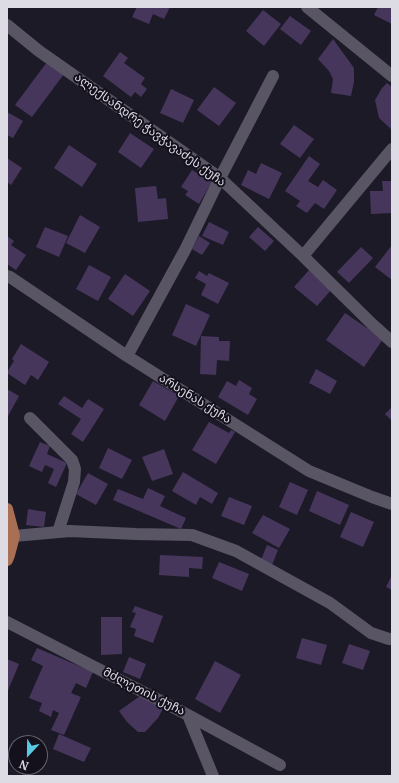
<!DOCTYPE html>
<html>
<head>
<meta charset="utf-8">
<style>
	body { margin:0 }
	#map { position:relative; width:399px; height:783px; overflow:hidden; background:#1d1a27; font-family:Merriweather,serif }
	canvas { display:block }
	.frame { position:absolute; inset:0; border:8px solid #dddbe4; pointer-events:none }
	.north { position:absolute; left:8px; top:735px; width:40px; height:40px; box-sizing:border-box; background:#14111d; border:1px solid #64626d; border-radius:50%; rotate:202deg; font-size:11px; font-weight:700; line-height:16px; text-align:center; color:#dddbe4 }
	.north::after { content:''; display:block; margin:auto; width:14px; height:18px; background:#58c9e3; clip-path:polygon(50% 0,100% 100%,50% 72%,0 100%) }
</style>
</head>
<body>
<div id="map">
<canvas width="399" height="783"></canvas>
<div class="frame"></div>
<div class="north">N</div>
</div>
<script>
const context = document.querySelector('canvas').getContext('2d');
context.lineJoin = 'round';
function fillPath(path, color) {
  context.fillStyle = color;
  context.fill(path, 'evenodd');
}
function poly(rows) {
  const path = new Path2D();
  for (const r of rows) {
    path.moveTo(r[0], r[1]);
    for (let i = 2; i < r.length; i += 2) path.lineTo(r[i], r[i + 1]);
  }
  return path;
}
function strokePath(path, color, width, dash) {
  context.strokeStyle = color;
  context.lineWidth = width;
  context.lineCap = dash ? 'butt' : 'round';
  context.setLineDash(dash || []);
  context.stroke(path);
}
function write(font, color, halo, rows, align = 'center') {
  context.font = font + ' Merriweather,"Noto Sans Georgian",serif';
  context.lineWidth = 4;
  context.setLineDash([]);
  context.textBaseline = 'middle';
  context.strokeStyle = halo;
  context.fillStyle = color;
  for (const [text, x, y, turn = 0] of rows) {
    context.save();
    context.translate(x, y);
    context.rotate((+turn || 0) * Math.PI / 180);
    context.textAlign = isNaN(turn) ? turn : align;
    if (halo) context.strokeText(text, 0, 0);
    context.fillText(text, 0, 0);
    context.restore();
  }
}
const building = poly([
	[137,7,170,7,164,19,153,14,149,24,132,17],
	[378,7,392,7,392,24,374,15],
	[263,10,281,24,264,46,246,31],
	[290,16,311,31,301,45,280,29],
	[333,39,354,68,354,82,351,96,331,93,333,79,329,71,318,59],
	[120,52,128,58,124,63,145,78,141,84,147,89,141,97,135,92,131,97,103,76],
	[47,62,64,74,32,117,15,105],
	[387,83,392,87,392,130,379,118,375,100,382,88],
	[214,87,236,103,219,126,197,110],
	[171,89,194,100,183,123,160,113],
	[7,112,23,121,13,138,7,135],
	[294,125,314,139,300,158,280,144],
	[130,133,154,149,141,168,118,152],
	[69,145,97,164,82,187,54,168],
	[309,156,320,164,308,181,318,187,323,180,337,190,324,209,315,203,307,213,296,206,300,201,285,191],
	[7,158,22,168,11,185,7,182],
	[261,163,282,173,269,199,241,185,248,170,256,174],
	[192,170,212,182,199,204,185,195,188,191,181,187],
	[382,181,392,181,392,213,371,214,370,191,383,191],
	[156,186,158,199,166,198,168,219,138,222,135,188],
	[80,215,100,227,85,253,66,243],
	[209,222,229,232,223,245,202,236],
	[45,227,68,236,59,257,36,247],
	[258,227,274,241,265,251,249,237],
	[7,236,14,241,11,245,26,255,16,270,7,264],
	[199,236,210,243,202,255,192,249],
	[392,245,392,280,375,267],
	[361,247,373,258,349,283,337,272],
	[89,265,111,277,98,301,76,289],
	[309,270,332,289,317,306,294,287],
	[199,271,207,276,209,273,229,283,218,304,201,295,206,284,195,278],
	[125,274,150,291,133,316,108,299],
	[186,304,210,315,196,346,172,335],
	[345,313,383,339,364,367,326,340],
	[201,336,219,337,219,341,230,341,229,361,217,360,216,375,200,374],
	[21,344,49,362,38,380,31,375,25,385,7,373,7,372,14,361,12,359],
	[316,369,337,381,330,394,309,383],
	[239,380,252,388,249,394,257,399,248,415,218,397,227,381,236,386],
	[153,381,179,396,165,421,139,405],
	[7,389,19,396,7,418],
	[64,396,82,408,88,399,104,409,83,442,71,434,81,419,58,404],
	[392,407,392,421,385,414],
	[209,422,229,433,231,430,235,432,216,464,192,450],
	[40,442,50,446,47,454,67,463,56,487,48,483,54,469,45,465,42,472,29,466],
	[108,448,132,460,122,479,99,468],
	[164,449,173,474,152,481,142,457],
	[183,472,218,493,212,504,200,497,196,505,172,491],
	[88,473,108,484,96,505,76,494],
	[290,482,308,490,297,515,279,507],
	[148,488,165,496,160,506,186,518,181,529,113,500,118,489,143,499],
	[317,491,349,505,340,525,309,511],
	[229,497,252,506,244,525,221,516],
	[28,509,46,512,44,527,26,525],
	[351,512,374,522,363,547,340,537],
	[263,515,290,529,279,548,252,533],
	[267,545,278,550,272,565,261,560],
	[160,555,203,557,202,569,189,568,189,577,159,575],
	[219,562,249,574,242,591,212,578],
	[392,575,392,590,386,587],
	[135,606,163,616,153,643,134,636,136,629,130,627,136,613,132,612],
	[101,617,122,617,122,654,101,655],
	[302,638,327,645,321,665,296,658],
	[349,644,370,651,363,670,342,663],
	[37,648,93,672,86,688,76,683,71,693,81,697,64,735,51,730,59,713,53,710,51,717,39,711,42,703,29,698,43,666,31,660],
	[129,657,146,664,140,679,123,672],
	[7,659,19,664,7,693],
	[215,661,241,675,220,713,195,699],
	[140,696,164,707,158,718,145,732,138,732,127,722,119,711],
	[59,734,91,748,84,762,53,749]
]);
const minor = poly([
	[307,7,392,76],
	[7,25,39,51,220,178,303,256,371,323,392,342],
	[303,256,392,149],
	[7,276,10,277,127,356,309,471,372,497,392,504],
	[127,356,185,250,220,178,273,76],
	[30,418,72,460,75,469,74,482,58,532],
	[14,536,70,531,136,534,192,535,236,551,330,603,371,633,389,639,392,639],
	[7,622,188,715,280,765],
	[188,715,213,776]
]);
const major = poly([
	[7,509,14,536,9,555,7,560]
]);
const streetNames = [
	["ალექსანდრე ჭავჭავაძეს ქუჩა",150,130,36],
	["არსენას ქუჩა",195,399,32],
	["მძლეთის ქუჩა",144,692,27]
];
fillPath(building, '#46365c');
strokePath(minor, '#595564', 12);
strokePath(major, '#a86f54', 12);
write('12px', '#dddbe4', '#14111d', streetNames);
</script>
</body>
</html>
